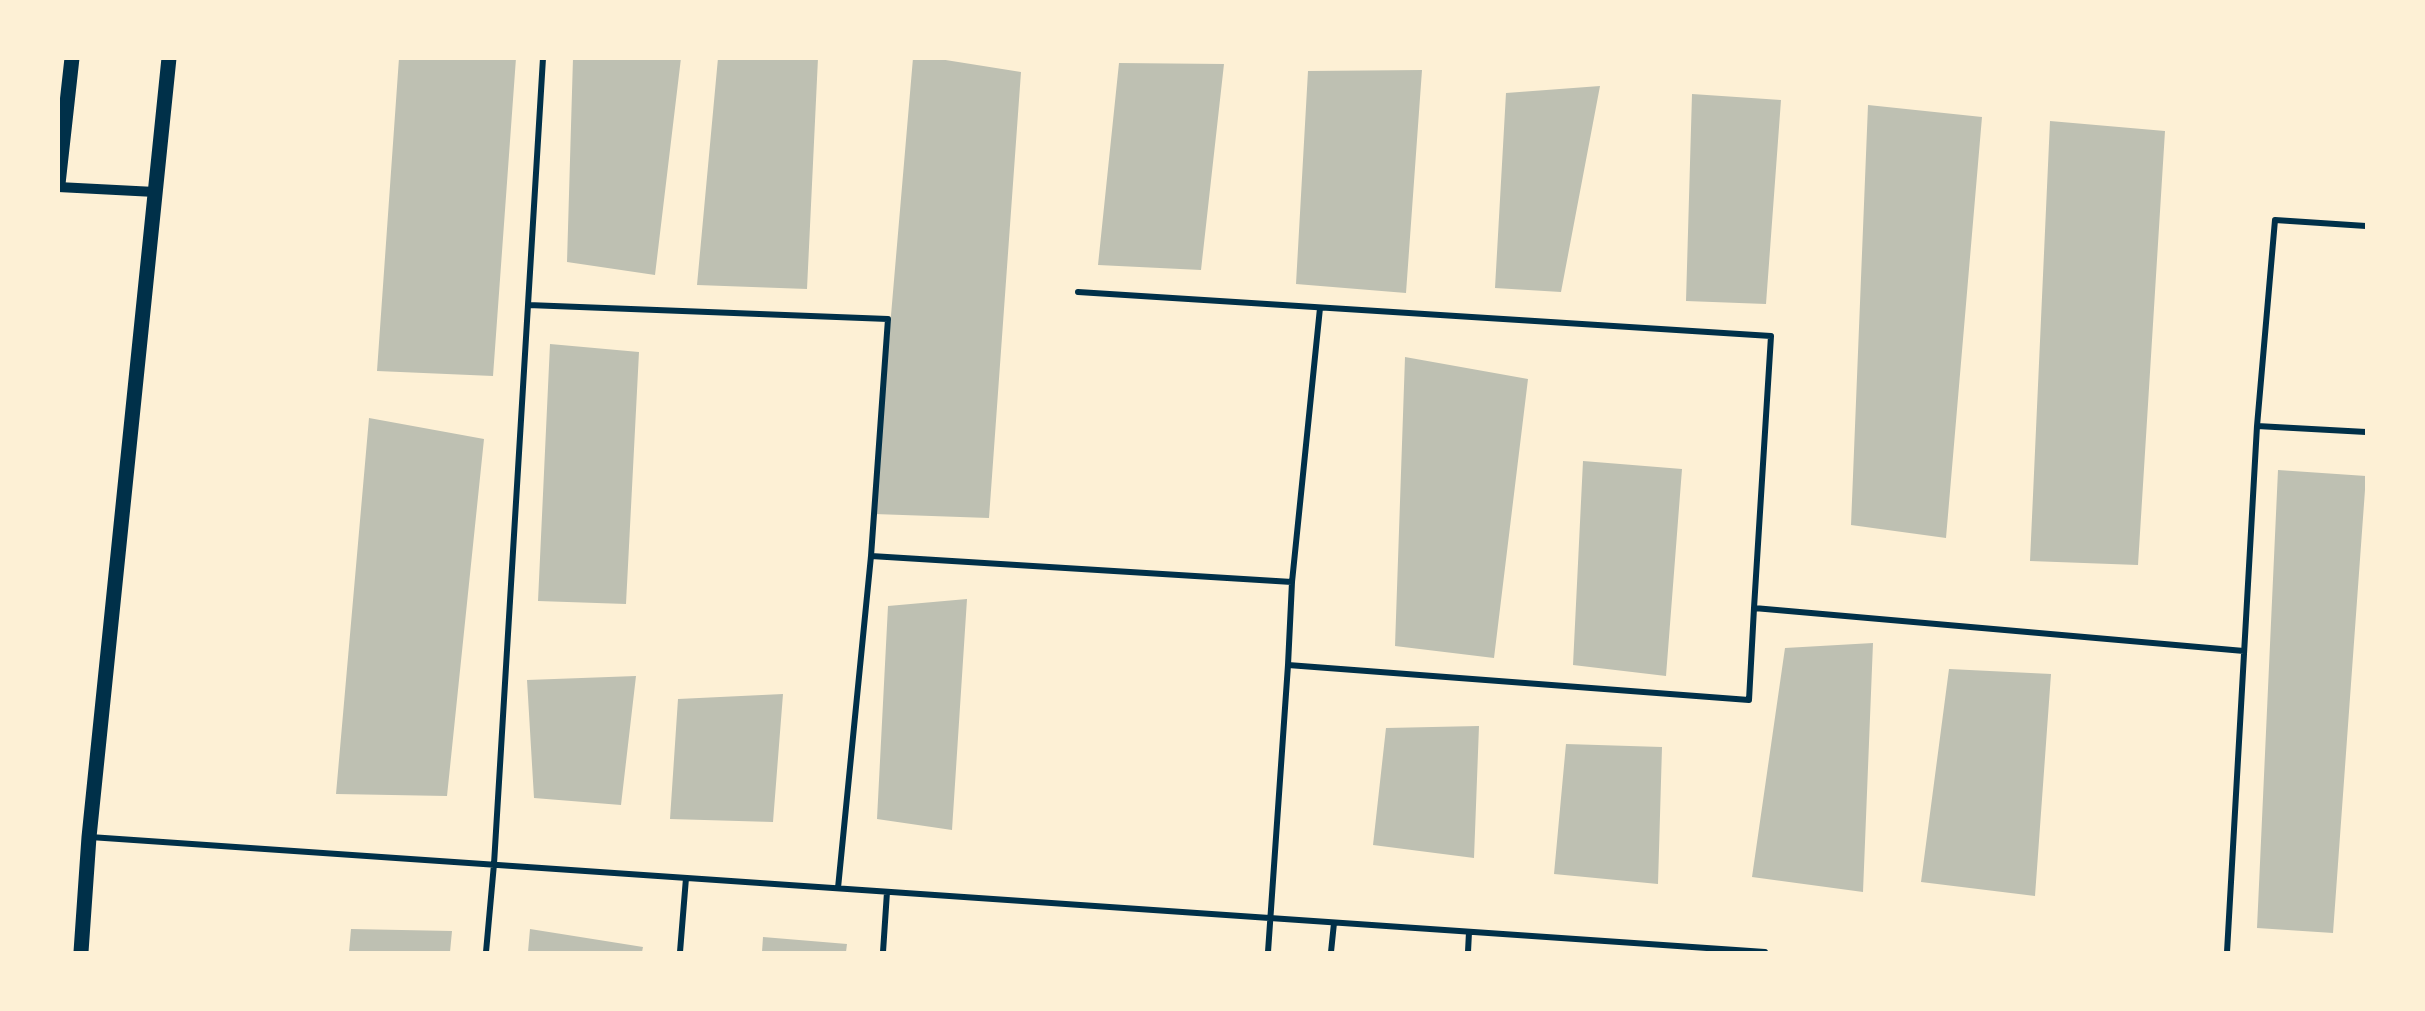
<!DOCTYPE html>
<html>
<head>
<meta charset="utf-8">
<style>
	body { margin:0 }
	#map { position:relative; width:2425px; height:1011px; overflow:hidden; background:#fdf0d5; font-family:"Golos Text",sans-serif }
	canvas { display:block }
	.frame { position:absolute; inset:0; border:60px solid #fdf0d5; pointer-events:none }
</style>
</head>
<body>
<div id="map">
<canvas width="2425" height="1011"></canvas>
<div class="frame"></div>
</div>
<script>
const context = document.querySelector('canvas').getContext('2d');
context.lineJoin = 'round';
function fillPath(path, color) {
  context.fillStyle = color;
  context.fill(path, 'evenodd');
}
function poly(rows) {
  const path = new Path2D();
  for (const r of rows) {
    path.moveTo(r[0], r[1]);
    for (let i = 2; i < r.length; i += 2) path.lineTo(r[i], r[i + 1]);
  }
  return path;
}
function strokePath(path, color, width, dash) {
  context.strokeStyle = color;
  context.lineWidth = width;
  context.lineCap = dash ? 'butt' : 'round';
  context.setLineDash(dash || []);
  context.stroke(path);
}
const building = poly([
	[399,58,516,58,493,376,377,371],
	[573,58,681,58,655,275,567,262],
	[718,58,818,58,807,289,697,285],
	[913,58,933,58,1021,72,989,518,874,514],
	[1119,63,1224,64,1201,270,1098,265],
	[1422,70,1406,293,1296,284,1308,71],
	[1600,86,1561,292,1495,288,1506,93],
	[1692,94,1781,100,1766,304,1686,301],
	[1868,105,1982,117,1946,538,1851,525],
	[2050,121,2165,131,2138,565,2030,561],
	[550,344,639,352,626,604,538,601],
	[1405,357,1528,379,1494,658,1395,646],
	[369,418,484,439,447,796,336,794],
	[1583,461,1682,469,1666,676,1573,665],
	[2278,470,2366,476,2333,933,2257,928],
	[967,599,952,830,877,819,888,606],
	[1873,643,1863,892,1752,877,1785,648],
	[1949,669,2051,674,2035,896,1921,882],
	[636,676,621,805,534,798,527,680],
	[783,694,773,822,670,819,678,699],
	[1479,726,1474,858,1373,845,1386,728],
	[1566,744,1662,747,1658,884,1554,874],
	[351,929,452,931,450,952,349,952],
	[530,929,643,947,642,952,528,952],
	[763,937,847,944,846,952,762,952]
]);
const minor = poly([
	[1078,292,1771,336,1754,608],
	[528,305,888,319,871,556,1292,582],
	[2257,426,2366,432],
	[1288,665,1292,582,1320,308],
	[90,837,1765,952],
	[838,888,871,556],
	[486,952,494,864,543,58],
	[680,952,686,878],
	[883,952,887,892],
	[1268,952,1288,665,1749,700,1754,608,2244,651],
	[1331,952,1334,923],
	[1468,952,1469,932],
	[2227,952,2257,426,2275,220,2366,226]
]);
const tertiary = poly([
	[58,187,155,192]
]);
const primary = poly([
	[58,184,72,58],
	[81,952,89,837,169,58]
]);
fillPath(building, '#bec0b2');
strokePath(minor, '#003049', 6);
strokePath(tertiary, '#003049', 10);
strokePath(primary, '#003049', 15);
</script>
</body>
</html>
